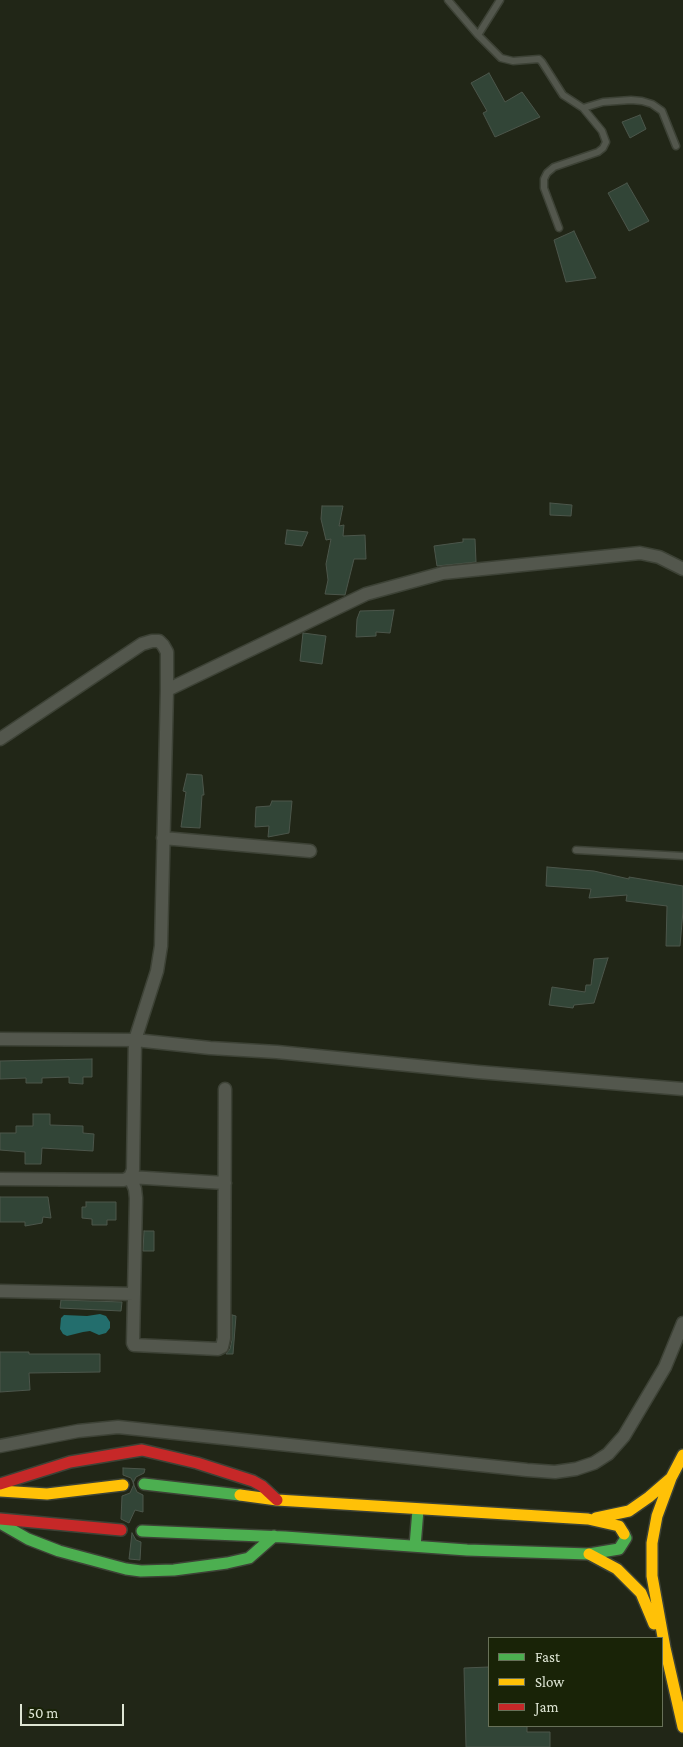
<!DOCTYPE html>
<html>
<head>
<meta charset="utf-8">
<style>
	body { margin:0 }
	#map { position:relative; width:683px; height:1747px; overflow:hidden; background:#212617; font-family:"Crimson Pro",serif }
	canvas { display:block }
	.legend { position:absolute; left:488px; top:1637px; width:175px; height:90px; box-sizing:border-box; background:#192307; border:1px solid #687159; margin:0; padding:6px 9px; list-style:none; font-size:15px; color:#dee5d4 }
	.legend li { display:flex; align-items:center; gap:10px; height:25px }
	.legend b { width:25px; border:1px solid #687159 }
	.scale { position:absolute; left:20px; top:1704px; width:104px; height:22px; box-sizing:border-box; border:2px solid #dee5d4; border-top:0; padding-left:6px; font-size:15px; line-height:18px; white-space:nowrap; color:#dee5d4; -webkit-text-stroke:4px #192307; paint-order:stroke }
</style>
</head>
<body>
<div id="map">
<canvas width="683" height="1747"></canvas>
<ul class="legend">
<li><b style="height:6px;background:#4caf50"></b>Fast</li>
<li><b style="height:6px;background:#ffc107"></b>Slow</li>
<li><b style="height:6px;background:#c62828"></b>Jam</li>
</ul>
<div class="scale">50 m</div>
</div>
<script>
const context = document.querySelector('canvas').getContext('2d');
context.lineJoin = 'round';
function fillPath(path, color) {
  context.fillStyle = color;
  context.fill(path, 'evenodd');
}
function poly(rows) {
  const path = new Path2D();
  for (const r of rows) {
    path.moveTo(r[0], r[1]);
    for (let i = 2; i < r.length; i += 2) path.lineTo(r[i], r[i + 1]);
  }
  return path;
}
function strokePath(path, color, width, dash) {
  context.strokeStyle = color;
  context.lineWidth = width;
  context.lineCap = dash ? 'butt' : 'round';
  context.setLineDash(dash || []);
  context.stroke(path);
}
const water = poly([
	[100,1314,106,1316,110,1322,110,1328,106,1333,99,1335,90,1331,83,1332,67,1336,63,1334,60,1329,61,1318,64,1315,87,1316]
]);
const building = poly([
	[489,73,505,102,522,92,540,117,495,137,483,113,487,111,471,83,489,73],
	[640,115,646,129,630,138,622,122,640,115],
	[627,183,649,221,629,231,608,193,627,183],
	[574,231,596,278,566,282,554,240,574,231],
	[550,503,572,505,571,516,550,515,550,503],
	[322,506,343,506,339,526,344,525,343,536,365,535,366,559,354,559,345,595,325,594,328,580,326,564,331,539,326,540,321,519,322,506],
	[287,530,308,532,302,546,285,544,287,530],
	[463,539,475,539,476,562,437,566,434,546,463,542,463,539],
	[394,610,390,633,376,632,376,636,356,637,357,619,360,611,394,610],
	[303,633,326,636,322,664,300,661,303,633],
	[187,774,202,775,204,795,202,795,200,828,181,827,186,792,183,791,187,774],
	[272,801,292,801,289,833,268,837,269,826,255,827,256,807,270,806,272,801],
	[547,867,594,871,629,879,629,877,683,886,683,911,680,946,666,946,667,906,626,901,627,895,589,898,591,889,546,886,547,867],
	[608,958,594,1003,574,1005,573,1008,549,1005,552,987,585,992,586,985,591,985,594,959,608,958],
	[92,1059,92,1077,83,1077,83,1084,69,1083,69,1077,42,1078,42,1083,26,1083,26,1078,0,1079,0,1061,92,1059],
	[33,1114,50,1114,50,1125,83,1126,83,1133,94,1134,93,1151,42,1148,41,1164,25,1164,25,1152,0,1150,0,1133,16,1133,16,1126,33,1126,33,1114],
	[0,1197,48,1197,51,1218,43,1217,42,1223,25,1226,25,1222,0,1222,0,1197],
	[86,1202,116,1202,116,1220,107,1220,107,1225,92,1225,92,1219,82,1218,82,1207,86,1207,86,1202],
	[144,1231,154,1231,154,1251,143,1251,144,1231],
	[61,1300,122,1302,121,1311,60,1308,61,1300],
	[232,1315,236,1316,233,1354,226,1354,230,1349,232,1340,232,1315],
	[0,1352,29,1352,29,1354,100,1354,100,1372,29,1373,30,1390,0,1392,0,1352],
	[123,1468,145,1469,144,1473,136,1477,133,1483,137,1492,143,1495,143,1512,135,1510,129,1523,121,1519,122,1496,130,1493,134,1484,131,1478,123,1475,123,1468],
	[132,1533,136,1540,141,1542,140,1560,129,1559,132,1533],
	[489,1667,489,1726,527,1726,527,1732,550,1732,550,1747,466,1747,464,1668,489,1667]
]);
const lane = poly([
	[448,0,478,35,501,58,513,61,539,59,542,62,563,95,583,108,602,131,606,142,603,148,598,152,554,167,547,173,544,179,544,188,559,228],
	[478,35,500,0],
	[583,108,603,102,631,100,642,101,652,104,662,111,676,146],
	[576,850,683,856]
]);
const street = poly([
	[167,690,366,594,443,573,640,553,659,557,683,569],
	[0,739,142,644,152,641,159,641,163,645,167,652,167,690,161,946,157,971,135,1040,133,1170,130,1177,124,1180,0,1179],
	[163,838,310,851],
	[0,1039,135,1040,210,1048,277,1052,478,1072,683,1089],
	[130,1177,135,1189,136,1198,134,1294],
	[130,1177,225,1183],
	[0,1291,134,1294,133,1343,134,1345,218,1349,222,1347,224,1338,225,1089],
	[0,1446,78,1431,118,1427,527,1470,555,1472,576,1469,594,1463,608,1454,624,1436,665,1367,683,1323]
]);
const fast = poly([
	[144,1484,240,1495],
	[0,1523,28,1539,59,1551,126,1569,141,1571,174,1570,227,1563,249,1558,274,1536],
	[142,1531,285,1537,467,1550,589,1554,619,1549,626,1538,624,1534],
	[415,1546,418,1510]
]);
const slow = poly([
	[671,1478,657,1516,652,1543,652,1576,665,1648,683,1727],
	[0,1491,47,1494,123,1485],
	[240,1495,277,1500,588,1519,619,1526,624,1534],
	[596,1518,629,1511,649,1497,671,1478,683,1455],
	[589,1554,617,1569,641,1593,654,1624]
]);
const jam = poly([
	[0,1484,70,1462,142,1450,197,1463,253,1481,262,1486,277,1500],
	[0,1519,121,1530]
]);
fillPath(water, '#236e6d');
fillPath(building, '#324537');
strokePath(building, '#4c564b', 1);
strokePath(lane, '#3d4236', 9);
strokePath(street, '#3d4236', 15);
strokePath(fast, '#3d4236', 14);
strokePath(slow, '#3d4236', 14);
strokePath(jam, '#3d4236', 14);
strokePath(lane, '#53574d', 6);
strokePath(street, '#53574d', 12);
strokePath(fast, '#4caf50', 11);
strokePath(slow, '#ffc107', 11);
strokePath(jam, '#c62828', 11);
</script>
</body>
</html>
